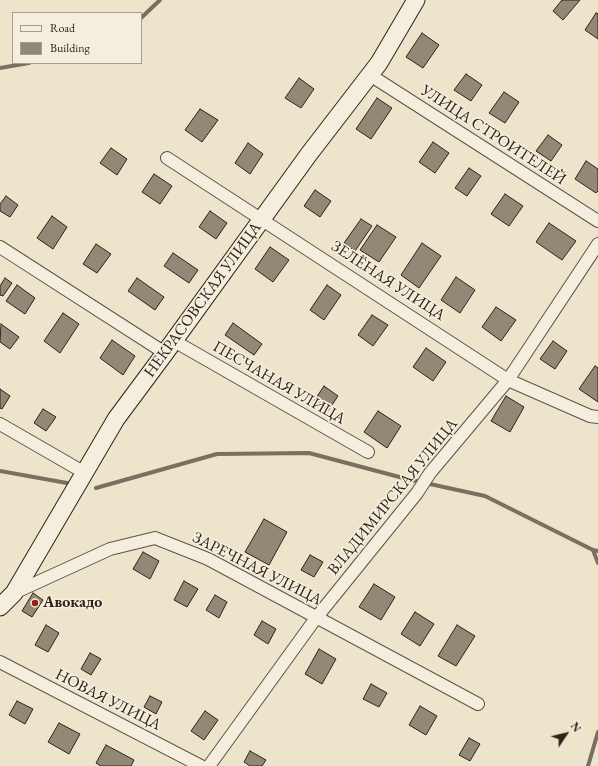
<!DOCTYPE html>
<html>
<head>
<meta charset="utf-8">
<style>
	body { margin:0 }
	#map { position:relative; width:598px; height:766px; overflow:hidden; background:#ede5cb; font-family:"EB Garamond",serif }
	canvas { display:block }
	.legend { position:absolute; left:12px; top:12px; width:130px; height:52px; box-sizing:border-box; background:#f3eedd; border:1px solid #a69c8f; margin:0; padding:5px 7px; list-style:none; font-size:12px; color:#32211a }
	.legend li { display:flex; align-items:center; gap:8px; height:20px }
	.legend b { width:20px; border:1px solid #a69c8f }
	.north { position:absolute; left:546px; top:714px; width:40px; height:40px; -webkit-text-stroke:3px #f3eedd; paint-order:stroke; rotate:55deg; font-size:11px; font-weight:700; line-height:16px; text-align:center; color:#32211a }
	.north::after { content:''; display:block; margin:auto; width:14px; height:18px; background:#32211a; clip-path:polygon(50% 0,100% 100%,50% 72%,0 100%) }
</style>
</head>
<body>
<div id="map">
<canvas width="598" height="766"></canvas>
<ul class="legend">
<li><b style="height:5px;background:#f3eedd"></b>Road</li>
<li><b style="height:11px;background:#938776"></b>Building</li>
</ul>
<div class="north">N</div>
</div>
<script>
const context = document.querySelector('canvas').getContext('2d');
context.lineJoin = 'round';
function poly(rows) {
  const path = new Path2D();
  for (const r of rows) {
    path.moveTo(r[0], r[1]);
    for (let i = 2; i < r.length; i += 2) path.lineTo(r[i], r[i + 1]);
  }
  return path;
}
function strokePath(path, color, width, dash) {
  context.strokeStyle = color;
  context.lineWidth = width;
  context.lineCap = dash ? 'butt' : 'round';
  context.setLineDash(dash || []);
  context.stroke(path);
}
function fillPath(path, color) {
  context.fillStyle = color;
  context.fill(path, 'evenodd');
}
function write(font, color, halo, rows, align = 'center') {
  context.font = font + ' "EB Garamond",serif';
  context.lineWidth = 3.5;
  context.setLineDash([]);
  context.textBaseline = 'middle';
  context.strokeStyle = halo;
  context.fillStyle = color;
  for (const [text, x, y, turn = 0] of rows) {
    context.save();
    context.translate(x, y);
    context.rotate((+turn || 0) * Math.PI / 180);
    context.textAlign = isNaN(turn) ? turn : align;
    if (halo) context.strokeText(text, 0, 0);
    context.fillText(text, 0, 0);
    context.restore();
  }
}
const stream = poly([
	[141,18,160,0],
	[0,68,29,63],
	[0,471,67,483],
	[96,488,217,454,309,453,407,479,485,496,593,550,598,551],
	[593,550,598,563],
	[588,766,598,732]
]);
const building = poly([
	[562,0,580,0,563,20,553,11,562,0],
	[596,13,598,14,598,39,585,30,596,13],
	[422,33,439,45,423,68,406,57,422,33],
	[466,74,482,85,471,101,454,90,466,74],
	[299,78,314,89,301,108,285,98,299,78],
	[504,92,519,102,505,123,489,113,504,92],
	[377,98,392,108,371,139,356,129,377,98],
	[200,109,218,120,202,142,185,130,200,109],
	[548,135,562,145,551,161,536,151,548,135],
	[433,142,449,153,435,173,419,162,433,142],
	[248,143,263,154,250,174,235,163,248,143],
	[111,148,127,159,117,175,100,163,111,148],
	[586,161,598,169,598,191,596,193,575,179,586,161],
	[469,168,481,176,467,196,455,188,469,168],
	[154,174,172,186,160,204,142,192,154,174],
	[315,190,331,201,320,217,304,206,315,190],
	[505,194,523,206,509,226,491,214,505,194],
	[6,196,18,205,10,217,0,211,0,204,6,196],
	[210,211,227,223,216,239,199,227,210,211],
	[52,216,67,227,53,249,37,238,52,216],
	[361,219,372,226,355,251,344,243,361,219],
	[549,223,576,241,562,260,536,242,549,223],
	[377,225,396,237,379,262,360,250,377,225],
	[422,243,441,256,419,288,401,275,422,243],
	[96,244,111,254,97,273,83,264,96,244],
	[270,247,289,260,273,282,255,269,270,247],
	[173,253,198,270,189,283,164,266,173,253],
	[456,277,475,290,460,313,441,300,456,277],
	[5,278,12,283,3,296,0,295,0,286,5,278],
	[137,278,164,297,155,310,128,291,137,278],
	[17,285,35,298,25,314,6,301,17,285],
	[327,285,341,295,324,320,310,310,327,285],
	[496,307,516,320,501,341,482,327,496,307],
	[63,313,79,324,60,353,44,341,63,313],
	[372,315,388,325,373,346,358,335,372,315],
	[233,323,262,344,254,355,225,335,233,323],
	[1,324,19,337,10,349,0,342,1,324],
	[112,340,135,356,123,375,100,358,112,340],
	[553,341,567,351,555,369,540,359,553,341],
	[426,348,446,362,433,381,413,367,426,348],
	[595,366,598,368,598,402,579,389,595,366],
	[324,386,338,396,328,411,314,401,324,386],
	[0,389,10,396,2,409,0,408,0,389],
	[506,396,524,407,510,432,491,421,506,396],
	[43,409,56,417,46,431,34,423,43,409],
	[378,411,401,426,387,448,364,432,378,411],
	[264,519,287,532,269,565,245,552,264,519],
	[143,552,159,561,150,579,133,569,143,552],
	[310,555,323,562,314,577,301,570,310,555],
	[184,581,198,589,187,607,174,600,184,581],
	[374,584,395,597,381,620,359,607,374,584],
	[33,593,43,600,32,617,22,611,33,593],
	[215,595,227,602,219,618,206,610,215,595],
	[415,612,434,624,420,646,401,634,415,612],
	[262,621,276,629,268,644,254,635,262,621],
	[46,625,59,633,48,652,35,645,46,625],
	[457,625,475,636,456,666,438,656,457,625],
	[319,649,336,659,322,684,305,674,319,649],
	[90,653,101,659,91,675,81,669,90,653],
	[371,684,387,693,379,707,363,699,371,684],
	[150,696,162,702,156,714,144,707,150,696],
	[17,701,33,709,25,724,9,715,17,701],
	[420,706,437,716,426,735,409,725,420,706],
	[205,711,218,720,204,740,191,731,205,711],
	[59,723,80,734,69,754,48,742,59,723],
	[469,738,480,744,470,761,459,755,469,738],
	[106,745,134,760,131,766,101,766,96,763,106,745],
	[250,751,266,760,262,766,250,766,244,762,250,751]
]);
const street = poly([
	[370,75,598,221],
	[167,158,508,380,590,416,598,417],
	[0,247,165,353],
	[174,341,368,452],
	[0,424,85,473],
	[14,593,110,549,155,538,208,559,478,704],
	[0,662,201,766],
	[209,766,316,618,417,493,430,473,508,380,598,244]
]);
const secondary = poly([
	[0,607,14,593,116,419,165,353,309,154,379,63,416,0]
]);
const markers = [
	[35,603,4,"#8f2418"]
];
const streetNames = [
	["УЛИЦА СТРОИТЕЛЕЙ",493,135,33],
	["ЗЕЛЁНАЯ УЛИЦА",388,281,33],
	["НЕКРАСОВСКАЯ УЛИЦА",203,300,-54],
	["ПЕСЧАНАЯ УЛИЦА",279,383,30],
	["ВЛАДИМИРСКАЯ УЛИЦА",393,497,-51],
	["ЗАРЕЧНАЯ УЛИЦА",257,569,27],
	["НОВАЯ УЛИЦА",108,700,27]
];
const poiNames = [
	["Авокадо",43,603]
];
strokePath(stream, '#7c6e60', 4);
fillPath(building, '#938776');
strokePath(building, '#32211a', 1);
strokePath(street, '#615246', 14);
strokePath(secondary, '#32211a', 19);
strokePath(street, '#f3eedd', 12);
strokePath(secondary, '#f3eedd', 17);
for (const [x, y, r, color] of markers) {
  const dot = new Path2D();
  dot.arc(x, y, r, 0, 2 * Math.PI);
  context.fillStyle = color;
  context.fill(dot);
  strokePath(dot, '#f3eedd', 1.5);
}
write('16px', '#32211a', '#f3eedd', streetNames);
write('bold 16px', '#32211a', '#f3eedd', poiNames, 'left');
</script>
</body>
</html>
